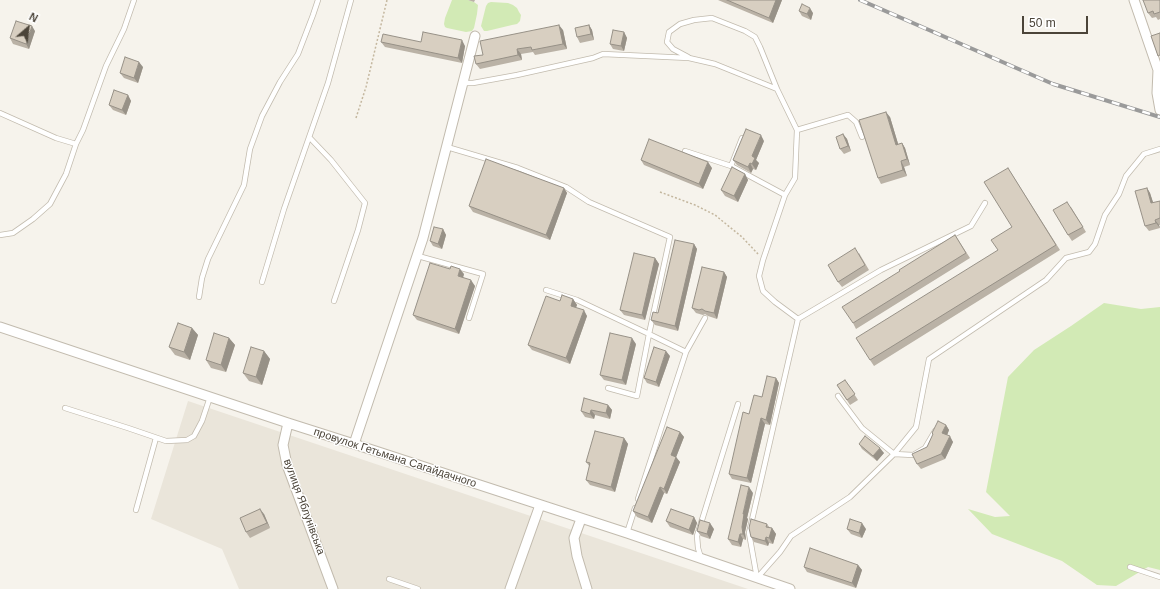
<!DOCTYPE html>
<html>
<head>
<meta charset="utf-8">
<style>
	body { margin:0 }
	#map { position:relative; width:1160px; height:589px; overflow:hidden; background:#f6f3ec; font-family:Arial,sans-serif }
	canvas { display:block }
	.north { position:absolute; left:8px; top:8px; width:40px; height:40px; -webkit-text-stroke:3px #fff; paint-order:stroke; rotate:28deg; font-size:11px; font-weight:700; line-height:16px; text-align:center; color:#4b4439 }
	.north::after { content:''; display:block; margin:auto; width:14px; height:18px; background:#4b4439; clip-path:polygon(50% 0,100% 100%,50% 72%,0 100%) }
	.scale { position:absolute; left:1022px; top:16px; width:66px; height:18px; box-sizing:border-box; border:2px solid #4b4439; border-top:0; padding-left:5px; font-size:12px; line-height:14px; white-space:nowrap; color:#4b4439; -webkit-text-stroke:3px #fff; paint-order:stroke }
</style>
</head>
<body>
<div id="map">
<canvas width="1160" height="589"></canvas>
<div class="north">N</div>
<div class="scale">50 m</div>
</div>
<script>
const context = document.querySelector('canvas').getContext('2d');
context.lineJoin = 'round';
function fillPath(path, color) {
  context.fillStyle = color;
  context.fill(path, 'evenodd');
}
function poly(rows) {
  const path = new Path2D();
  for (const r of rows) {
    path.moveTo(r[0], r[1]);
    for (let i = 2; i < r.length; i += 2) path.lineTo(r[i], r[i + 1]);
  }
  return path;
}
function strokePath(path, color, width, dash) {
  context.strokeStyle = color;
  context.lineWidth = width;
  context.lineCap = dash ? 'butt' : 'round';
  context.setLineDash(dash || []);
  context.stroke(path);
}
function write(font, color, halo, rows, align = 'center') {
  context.font = font + ' Arial,sans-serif';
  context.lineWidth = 3;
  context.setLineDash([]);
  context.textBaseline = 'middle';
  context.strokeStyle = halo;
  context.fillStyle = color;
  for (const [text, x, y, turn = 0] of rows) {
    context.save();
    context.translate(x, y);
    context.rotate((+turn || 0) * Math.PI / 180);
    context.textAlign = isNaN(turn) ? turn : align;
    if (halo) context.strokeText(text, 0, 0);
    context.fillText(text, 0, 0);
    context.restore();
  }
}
const residential = poly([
	[188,401,748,589,239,589,222,549,151,519]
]);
const green = poly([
	[452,0,468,0,474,2,478,5,477,14,474,28,472,31,466,32,447,28,445,27,444,24,445,18],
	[491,2,508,3,513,5,517,8,519,12,521,15,520,21,517,24,512,25,487,31,484,31,481,26,486,6,488,3],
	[1104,303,1141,309,1160,307,1160,570,1148,567,1116,586,1097,585,1062,561,992,534,968,509,995,517,1010,516,986,492,1008,377,1034,350,1071,326]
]);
const path = poly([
	[356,118,366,87,387,0],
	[660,192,695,205,715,215,742,237,758,254]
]);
const service = poly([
	[688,57,673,49,667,42,669,32,680,24,694,20,712,18,745,31,755,37,760,47,777,89],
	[463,83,473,83,517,75,593,58,603,54,689,58,715,64,777,89,797,130,795,178,785,195,763,260,759,276,763,291,775,302,798,319],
	[0,113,56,138,76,144,83,130,106,66,124,29,134,0],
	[797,130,848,115,856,122,862,137],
	[310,138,331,160,365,203,358,230,334,301],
	[447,147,518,168,566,187,589,202,670,237,649,334,686,352],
	[685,151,731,166,785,195],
	[731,166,742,138],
	[0,235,13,233,33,219,50,204,66,174,76,144],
	[418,256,483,274,469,318],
	[262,282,284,209,328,83,351,0],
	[546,290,577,300,649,334,637,396,608,388],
	[199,297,202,278,208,259,244,185,250,149,262,116,280,82,298,54,313,15,318,0],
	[838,396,862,428,894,454,913,455,925,448,935,431],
	[65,408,128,428,166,441,187,440,194,436,202,421,210,397],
	[638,499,686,352,705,318],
	[136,510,156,438],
	[627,533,635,508],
	[701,558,698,548,697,536,738,404],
	[1130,567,1160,577],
	[757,578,780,552,791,536,850,497,894,454,916,427,929,359,1046,280,1066,258,1089,252,1095,244,1105,215,1119,194,1126,176,1144,154,1160,149],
	[757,578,749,533,798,319,881,270,971,226,985,203],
	[389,579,418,589]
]);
const minor = poly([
	[1134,0,1158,70,1157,93,1160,110],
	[0,327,288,423,354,444,627,533,790,589],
	[288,423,283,445,287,465,333,589],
	[354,444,423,238,475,36],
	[581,519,574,538,577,556,587,589],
	[510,589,540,505]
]);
const rail = poly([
	[860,0,1053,84,1160,117]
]);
const wall = poly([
	[468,0,475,0,474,2],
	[718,0,782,0,773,23],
	[1160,0,1160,19,1158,20,1156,17,1152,18,1148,13],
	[799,11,813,13,811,20,802,16],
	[589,25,592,30,594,40,580,43,577,37],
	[563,30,567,49,535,55,533,52,521,54,522,60,480,69,476,64,483,55],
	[35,31,29,49,13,44,10,38],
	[624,32,627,38,624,51,613,49,610,44],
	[381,42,421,42,465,46,462,63,385,47],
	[143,67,138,83,124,78,120,73],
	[128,95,131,101,126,115,113,110,109,105],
	[890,117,898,144,902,143,905,148,910,165,904,167,907,176,881,184,878,178],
	[843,134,847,139,851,151,844,154,840,149],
	[764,141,756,160,759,163,756,170,753,169,751,173,737,165,733,160],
	[641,160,712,168,703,189,644,165],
	[1008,168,1060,250,874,366,870,360,998,250,1012,227],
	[745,174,748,180,738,202,725,196,721,190],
	[564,188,567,193,550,240,473,212,469,206],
	[1147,188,1150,193,1153,203,1160,201,1160,225,1159,225,1160,228,1149,231,1145,226],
	[1071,207,1086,232,1072,241,1068,235],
	[443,229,446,235,442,249,433,246,430,241],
	[955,235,970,258,856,329,853,323,900,271],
	[694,244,697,249,678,331,655,325,651,320,658,313],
	[859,253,869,270,842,287,838,282],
	[655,258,659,264,645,320,624,315,620,310],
	[724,272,727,277,717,319,708,316,705,314,703,315,696,313,692,308],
	[464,274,463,277,475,286,459,334,417,320,413,315],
	[573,299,577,305,576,308,587,316,570,364,532,350,528,345,560,301],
	[192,328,198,335,190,360,175,355,169,347],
	[229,338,235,345,226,372,211,368,206,360],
	[636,344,626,385,604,380,600,375],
	[264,351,270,359,262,385,249,381,243,373],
	[670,356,659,387,647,383,644,378],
	[776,378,779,383,770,425,765,424,751,483,732,479,729,474,762,397],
	[845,380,858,400,850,405,837,385],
	[608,405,612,410,610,419,595,415,594,419,585,417,581,411],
	[946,425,949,430,947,435,953,442,945,459,921,469,917,464,927,447,933,435,932,433],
	[680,432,684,437,676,457,680,462,667,494,664,493,652,523,637,517,633,511],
	[624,438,628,444,615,492,590,485,586,480,590,467,586,462],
	[859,444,884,453,877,461,862,449],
	[753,493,747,518,748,519,745,532,746,540,743,539,741,547,732,545,728,539],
	[264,514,270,528,250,538,246,532],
	[694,517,697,523,693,535,670,527,666,521],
	[767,524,770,528,772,528,776,534,773,544,769,543,768,546,754,542,751,537],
	[714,529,710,539,701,536,697,531],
	[847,529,866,529,862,538,851,534],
	[858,565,862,570,856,588,807,572,804,567]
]);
const shadedWall = poly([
	[776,0,782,0,773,23,769,18],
	[810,8,813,13,811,20,807,14],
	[559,25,563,30,567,49,563,44],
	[589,25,592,30,594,40,591,34],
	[32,26,35,31,29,49,26,44],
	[624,32,627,38,624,51,621,46],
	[462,40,465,46,462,63,458,58],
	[517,49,521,54,522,60,518,55],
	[139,62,143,67,138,83,134,78],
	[128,95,131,101,126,115,122,110],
	[886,112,890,117,900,150,896,145],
	[843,134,847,139,851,151,848,146],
	[761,135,764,141,756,160,759,163,756,170,752,164,752,156],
	[902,143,905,148,910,165,907,159],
	[901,161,904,167,907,176,903,170],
	[708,162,712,168,703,189,699,184],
	[750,163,753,169,751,173,748,167],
	[745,174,748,180,738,202,734,196],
	[564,188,567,193,550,240,546,235],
	[1147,188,1150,193,1155,208,1151,203],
	[1155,220,1159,225,1160,228,1156,223],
	[443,229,446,235,442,249,438,244],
	[694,244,697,249,678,331,675,326],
	[655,258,659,264,645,320,642,315],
	[460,269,464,274,462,281,458,276],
	[724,272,727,277,717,319,714,313],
	[471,280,475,286,459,334,455,329],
	[573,299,577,305,574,311,571,306],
	[584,310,587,316,570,364,566,358],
	[192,328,198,335,190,360,184,352],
	[229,338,235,345,226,372,221,365],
	[632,338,636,344,626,385,622,380],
	[264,351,270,359,262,385,256,377],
	[666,351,670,356,659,387,656,382],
	[776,378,779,383,770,425,766,420],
	[608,405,612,410,610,419,606,413],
	[591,410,595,415,594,419,590,414],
	[761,418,765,424,751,483,747,478],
	[946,425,949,430,946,438,942,433],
	[680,432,684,437,675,460,671,455],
	[950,436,953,442,945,459,941,454],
	[624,438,628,444,615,492,611,487],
	[880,448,884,453,877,461,873,456],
	[676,457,680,462,667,494,664,489],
	[660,487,664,493,652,523,648,517],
	[749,487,753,493,747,518,748,519,745,532,746,540,743,534,742,527,743,514],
	[260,509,264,514,270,528,267,523],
	[694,517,697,523,693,535,689,530],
	[710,523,714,529,710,539,707,534],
	[862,523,866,529,862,538,859,533],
	[772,528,776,534,773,544,769,538],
	[740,534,743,539,741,547,738,542],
	[766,537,769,543,768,546,765,541],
	[858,565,862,570,856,588,852,583]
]);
const building = poly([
	[727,0,776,0,769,18,727,0],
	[1143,0,1160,0,1160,12,1154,14,1153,11,1148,13,1143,0],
	[802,4,810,8,807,14,799,11,802,4],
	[16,21,32,26,26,44,10,38,16,21],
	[559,25,563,44,532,50,531,47,517,49,518,55,476,64,474,56,483,55,480,41,559,25],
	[589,25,591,34,577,37,575,28,589,25],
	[613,30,624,32,621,46,610,44,613,30],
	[423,32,462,40,458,58,381,42,383,34,421,42,423,32],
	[1160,33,1160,55,1158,56,1151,36,1160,33],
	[125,57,139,62,134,78,120,73,125,57],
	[114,90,128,95,122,110,109,105,114,90],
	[886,112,896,145,902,143,907,159,901,161,903,170,878,178,859,120,886,112],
	[746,129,761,135,752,156,755,158,752,164,750,163,748,167,733,160,746,129],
	[843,134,848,146,840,149,836,137,843,134],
	[649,139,708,162,699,184,641,160,649,139],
	[486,159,564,188,546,235,469,206,486,159],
	[732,167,745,174,734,196,721,190,732,167],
	[1008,168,1056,245,870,360,856,338,998,250,991,240,1012,227,984,182,1008,168],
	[1147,188,1151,203,1160,201,1160,218,1155,220,1156,223,1145,226,1135,191,1147,188],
	[1067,202,1083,227,1068,235,1053,210,1067,202],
	[434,227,443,229,438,244,430,241,434,227],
	[955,235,966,253,853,323,842,307,900,271,899,270,955,235],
	[675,240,694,244,675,326,651,320,653,312,658,313,675,240],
	[855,248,865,265,838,282,828,265,855,248],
	[634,253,655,258,642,315,620,310,634,253],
	[430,263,450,269,451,266,460,269,458,276,471,280,455,329,413,315,430,263],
	[702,267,724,272,714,313,705,311,702,309,699,310,692,308,702,267],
	[562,295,573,299,571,306,584,310,566,358,528,345,546,296,560,301,562,295],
	[178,323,192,328,184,352,169,347,178,323],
	[214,333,229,338,221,365,206,360,214,333],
	[610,333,632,338,622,380,600,375,610,333],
	[251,347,264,351,256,377,243,373,251,347],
	[654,347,666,351,656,382,644,378,654,347],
	[767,376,776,378,766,420,761,418,747,478,729,474,743,412,749,414,754,395,762,397,767,376],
	[845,380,855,394,847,400,837,385,845,380],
	[584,398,608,405,606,413,591,410,590,414,581,411,584,398],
	[938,421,946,425,942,433,950,436,941,454,917,464,912,454,927,447,933,434,932,433,938,421],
	[667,427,680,432,671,455,676,457,664,489,660,487,648,517,633,511,667,427],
	[595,431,624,438,611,487,586,480,590,463,586,462,595,431],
	[865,436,880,448,873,456,859,444,865,436],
	[741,485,749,487,743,514,744,514,742,527,743,534,740,534,738,542,728,539,741,485],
	[260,509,267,523,246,532,240,518,260,509],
	[671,509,694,517,689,530,666,521,671,509],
	[751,519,767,524,766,527,772,528,769,538,766,537,765,541,751,537,749,528,751,519],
	[850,519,862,523,859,533,847,529,850,519],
	[700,520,710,523,707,534,697,531,700,520],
	[810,548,858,565,852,583,804,567,810,548]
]);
const streetNames = [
	["провулок Гетьмана Сагайдачного",395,458,18],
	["вулиця Яблунівська",304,507,70]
];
fillPath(residential, '#eae5da');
fillPath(green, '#d2eab5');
strokePath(service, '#c2bbae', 6);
strokePath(minor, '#c2bbae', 11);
strokePath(path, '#c4b79f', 1.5, [2, 2]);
strokePath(service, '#fff', 4.5);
strokePath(minor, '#fff', 9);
strokePath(rail, '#9a9a9a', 4);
strokePath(rail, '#fff', 2.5, [8]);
fillPath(wall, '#bab2a6');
fillPath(shadedWall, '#979187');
fillPath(building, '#d8cfc1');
strokePath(building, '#979187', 1);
write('11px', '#4b4439', '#fff', streetNames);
</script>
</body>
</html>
